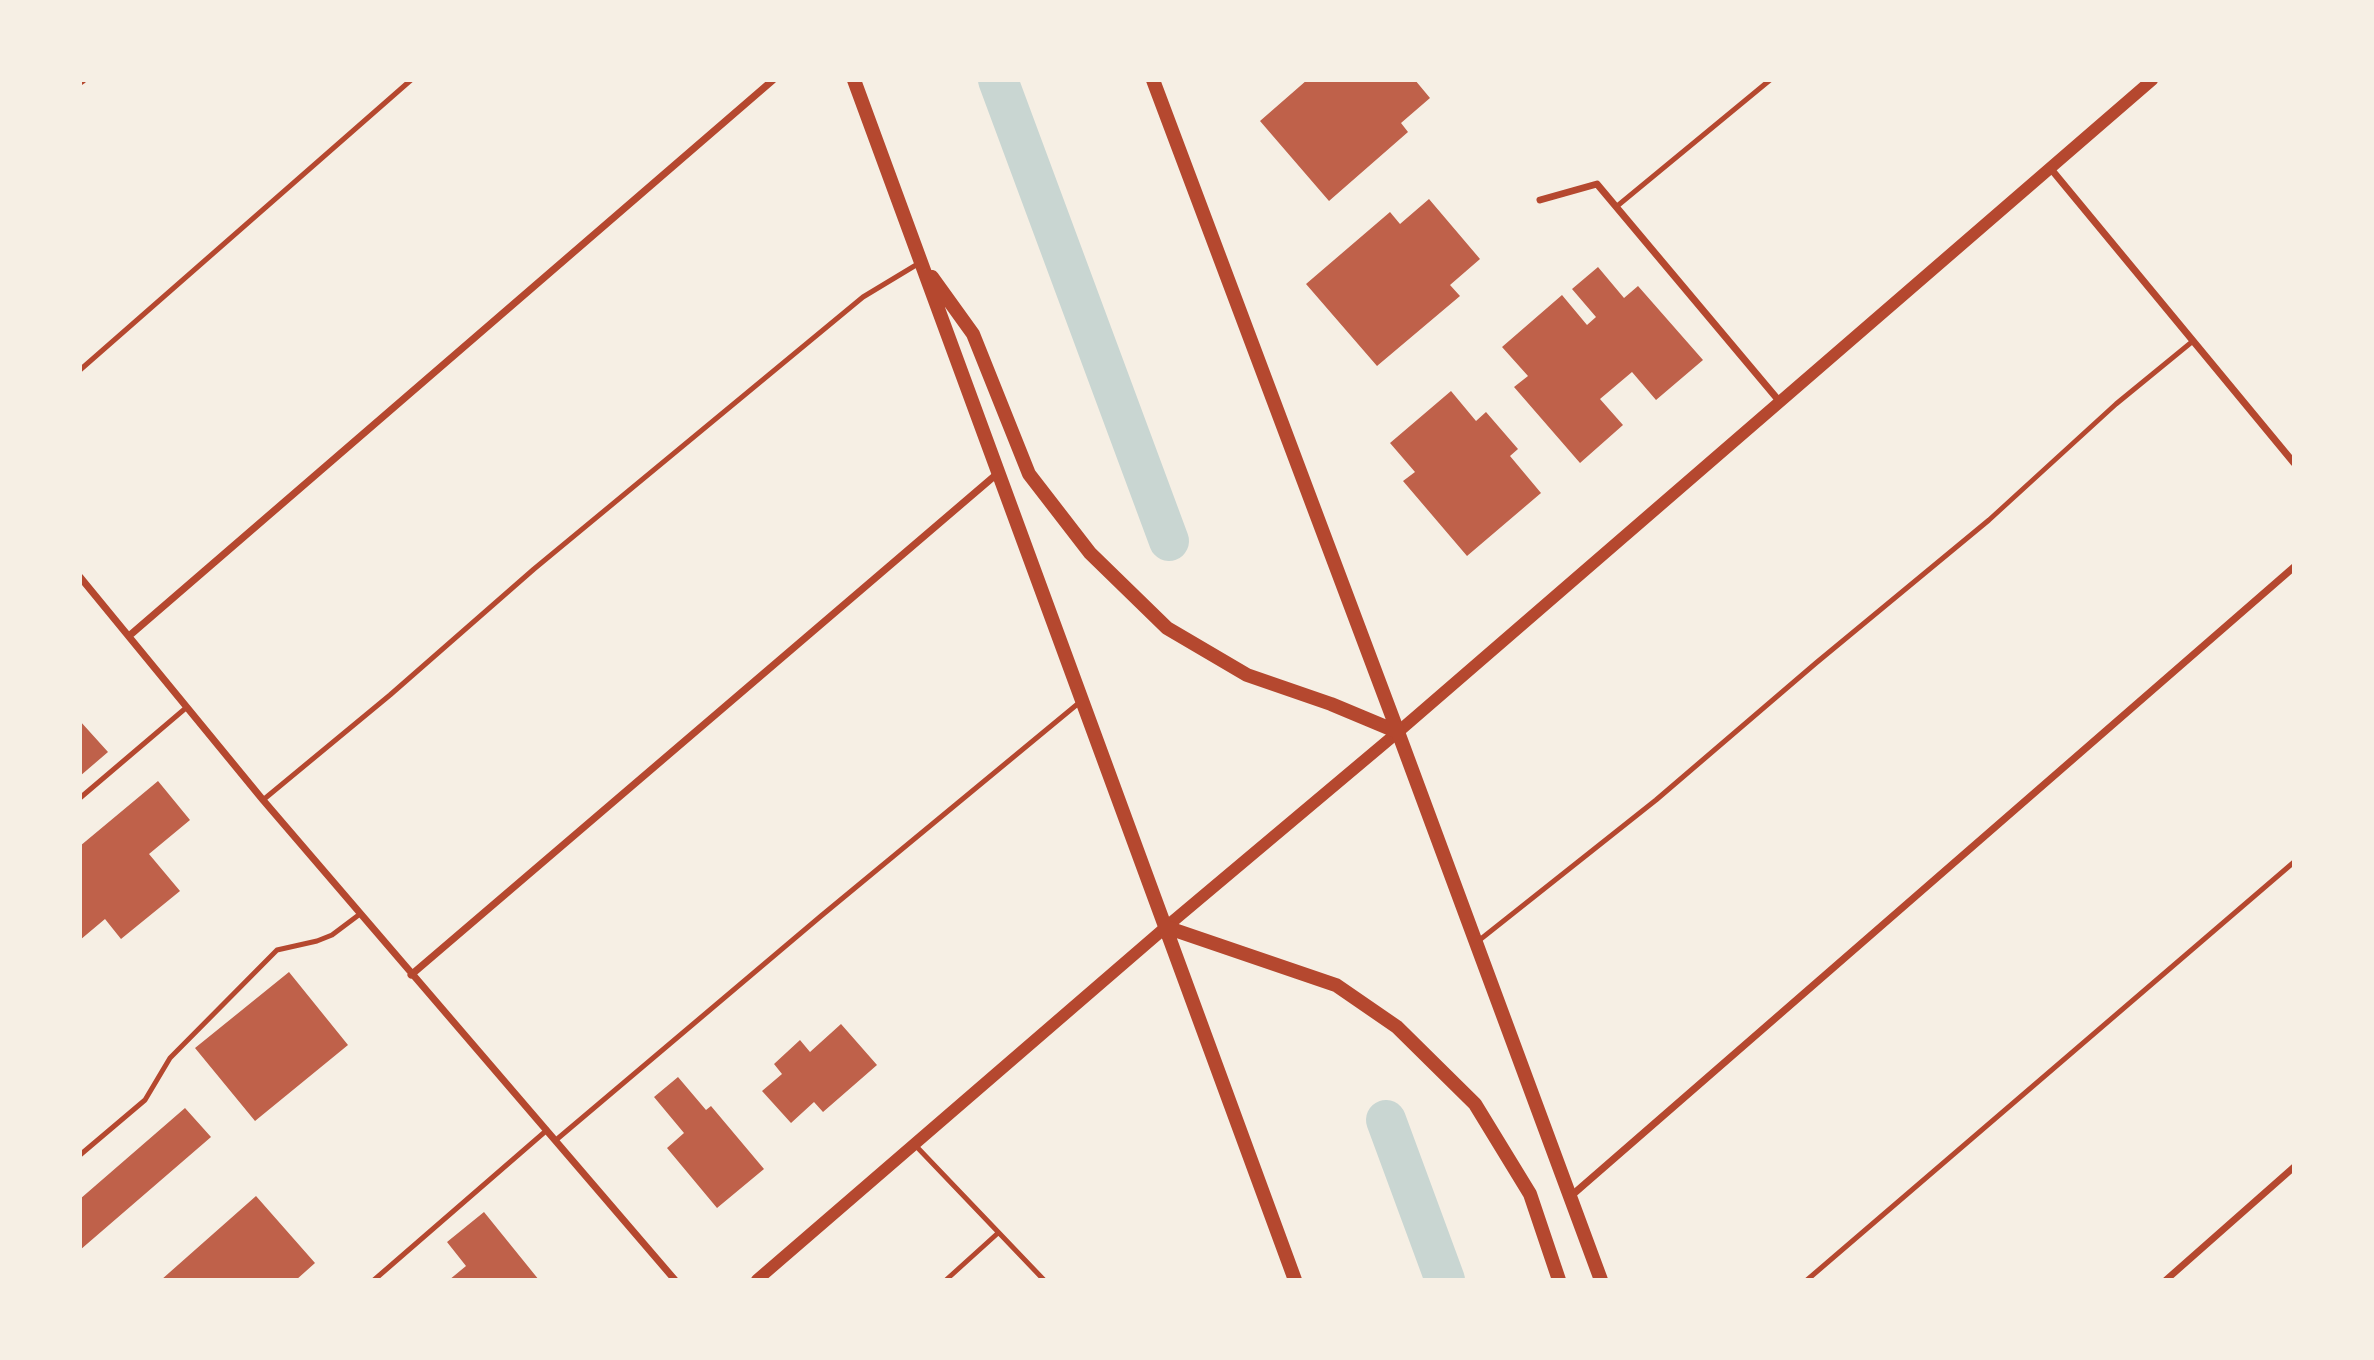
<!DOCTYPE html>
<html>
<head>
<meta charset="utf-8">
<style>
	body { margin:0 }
	#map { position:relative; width:2374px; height:1360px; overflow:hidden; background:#f6efe4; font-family:"Fira Sans",sans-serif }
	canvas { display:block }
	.frame { position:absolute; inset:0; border:82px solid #f6efe4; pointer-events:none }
</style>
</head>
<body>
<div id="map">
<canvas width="2374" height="1360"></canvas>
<div class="frame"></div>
</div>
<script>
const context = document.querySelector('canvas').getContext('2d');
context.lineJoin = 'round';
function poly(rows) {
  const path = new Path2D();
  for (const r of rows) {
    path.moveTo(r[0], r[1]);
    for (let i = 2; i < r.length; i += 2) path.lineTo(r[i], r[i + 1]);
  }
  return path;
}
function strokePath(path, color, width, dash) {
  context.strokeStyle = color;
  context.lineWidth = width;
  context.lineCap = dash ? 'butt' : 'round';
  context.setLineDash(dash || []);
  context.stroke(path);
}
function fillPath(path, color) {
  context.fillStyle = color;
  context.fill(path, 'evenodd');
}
const canal = poly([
	[998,80,1169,541],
	[1386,1120,1445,1280]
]);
const building = poly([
	[1307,80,1415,80,1430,98,1401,123,1408,132,1329,201,1260,121],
	[1429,199,1480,259,1450,285,1460,296,1377,366,1306,284,1390,212,1400,224],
	[1598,267,1624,298,1638,286,1703,360,1656,400,1632,372,1600,399,1623,425,1580,463,1514,387,1528,376,1502,347,1562,295,1587,325,1596,317,1572,289],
	[1451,391,1476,421,1486,412,1518,449,1510,456,1541,493,1467,556,1403,481,1415,472,1390,443],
	[80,721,108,752,80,776],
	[158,781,190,820,149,854,180,891,121,939,105,919,80,940,80,846],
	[289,972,348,1045,255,1121,195,1048],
	[841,1024,877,1065,823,1112,814,1102,791,1123,762,1091,782,1074,774,1064,800,1040,810,1052],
	[678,1077,706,1110,711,1106,764,1169,717,1208,667,1148,684,1133,654,1097],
	[185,1108,211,1137,80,1250,80,1199],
	[256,1196,315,1263,296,1280,161,1280],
	[484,1212,539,1280,449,1280,466,1266,447,1242]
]);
const service = poly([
	[1616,207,1770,80],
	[80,370,411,80],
	[80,798,187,707],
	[263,800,390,695,534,569,863,297,921,262],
	[1477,942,1656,800,1816,663,1989,520,2116,404,2193,341],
	[556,1140,821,916,1080,702],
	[915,1145,1044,1280],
	[80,1155,145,1100,170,1058,277,950,317,941,332,935,360,914],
	[374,1280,547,1130],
	[946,1280,998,1233],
	[1807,1280,2294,862]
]);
const minor = poly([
	[80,82,83,80],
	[2051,169,2294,463],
	[1540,200,1597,184,1780,402],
	[80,577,263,800,675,1280],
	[129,636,773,80],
	[411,975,998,473],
	[1571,1196,2294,567],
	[2166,1280,2294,1167]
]);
const tertiary = poly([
	[757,1280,1166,927,1398,732,2152,80]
]);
const secondary = poly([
	[854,80,1295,1280],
	[1153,80,1398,732,1601,1280],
	[932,277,973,334,1029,474,1090,553,1167,628,1247,675,1331,704,1398,732],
	[1166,927,1336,985,1397,1027,1475,1104,1530,1194,1559,1280]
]);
strokePath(canal, '#c9d6d2', 40);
fillPath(building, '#bf614a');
strokePath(service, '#b5482f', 5);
strokePath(minor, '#b5482f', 7);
strokePath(tertiary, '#b5482f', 12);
strokePath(secondary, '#b5482f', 14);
</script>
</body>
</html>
